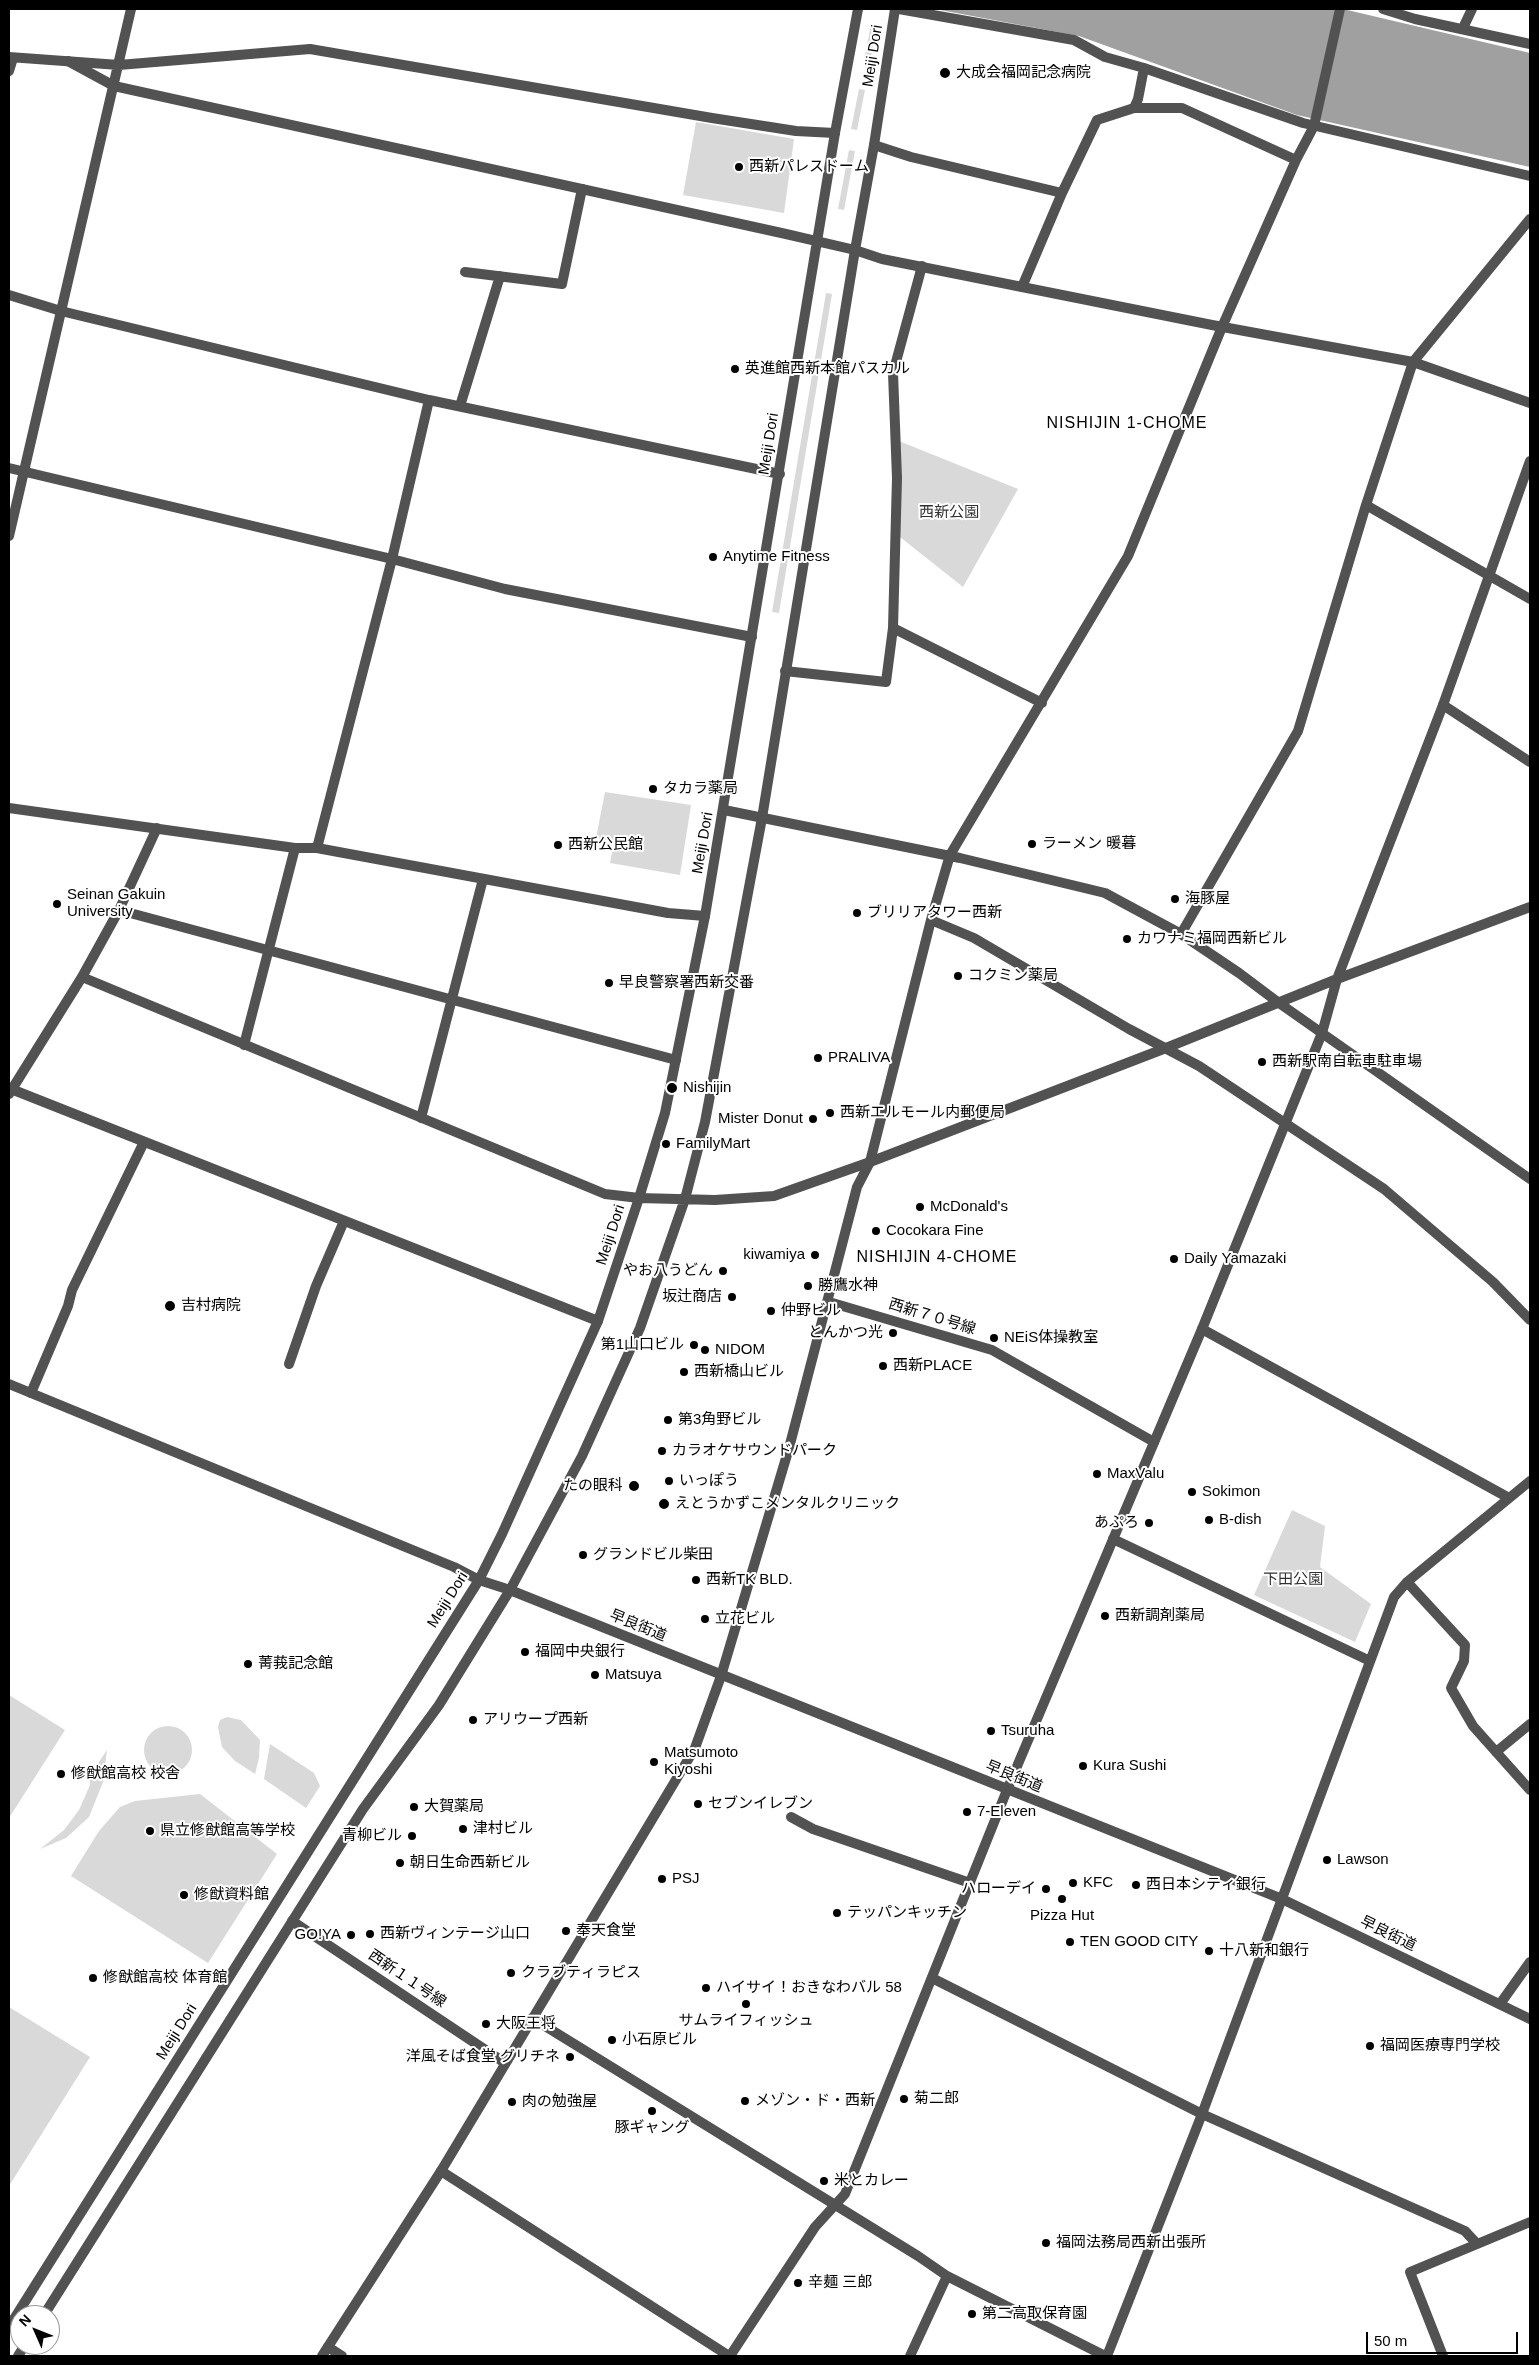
<!DOCTYPE html>
<html>
<head>
<meta charset="utf-8">
<style>
	body { margin:0 }
	#map { position:relative; width:1539px; height:2365px; overflow:hidden; background:#fff; font-family:Arial,sans-serif }
	canvas { display:block }
	.frame { position:absolute; inset:0; border:10px solid #000; pointer-events:none }
	.north { position:absolute; left:10px; top:2305px; width:50px; height:50px; box-sizing:border-box; background:#fff; border:1px solid #999; border-radius:50%; rotate:314deg; font-size:14px; font-weight:700; line-height:20px; text-align:center; color:#000 }
	.north::after { content:''; display:block; margin:auto; width:18px; height:22px; background:#000; clip-path:polygon(50% 0,100% 100%,50% 72%,0 100%) }
	.scale { position:absolute; left:1366px; top:2332px; width:152px; height:22px; box-sizing:border-box; border:2px solid #000; border-top:0; padding-left:6px; font-size:15px; line-height:18px; white-space:nowrap; color:#000; -webkit-text-stroke:4px #fff; paint-order:stroke }
</style>
</head>
<body>
<div id="map">
<canvas width="1539" height="2365"></canvas>
<div class="frame"></div>
<div class="north">N</div>
<div class="scale">50 m</div>
</div>
<script>
const context = document.querySelector('canvas').getContext('2d');
context.lineJoin = 'round';
function fillPath(path, color) {
  context.fillStyle = color;
  context.fill(path, 'evenodd');
}
function poly(rows) {
  const path = new Path2D();
  for (const r of rows) {
    if (r.length === 3) {
      path.moveTo(r[0] + r[2], r[1]);
      path.arc(r[0], r[1], r[2], 0, 2 * Math.PI);
      continue;
    }
    path.moveTo(r[0], r[1]);
    for (let i = 2; i < r.length; i += 2) path.lineTo(r[i], r[i + 1]);
  }
  return path;
}
function strokePath(path, color, width, dash) {
  context.strokeStyle = color;
  context.lineWidth = width;
  context.lineCap = dash ? 'butt' : 'round';
  context.setLineDash(dash || []);
  context.stroke(path);
}
function write(font, color, halo, rows, align = 'center') {
  context.font = font + ' Arial,"Noto Sans JP",sans-serif';
  context.lineWidth = 4;
  context.setLineDash([]);
  context.textBaseline = 'middle';
  context.strokeStyle = halo;
  context.fillStyle = color;
  for (const [text, x, y, turn = 0] of rows) {
    context.save();
    context.translate(x, y);
    context.rotate((+turn || 0) * Math.PI / 180);
    context.textAlign = isNaN(turn) ? turn : align;
    if (halo) context.strokeText(text, 0, 0);
    context.fillText(text, 0, 0);
    context.restore();
  }
}
const green = poly([
	[871,24,877,25,871,57,865,56],
	[859,89,865,90,857,130,851,129],
	[696,122,794,139,784,213,683,195],
	[849,150,855,151,844,210,838,209],
	[826,293,832,294,779,613,772,612],
	[899,441,1018,489,963,587,900,537],
	[605,792,691,805,680,875,610,863,614,843,596,838],
	[1292,1510,1325,1526,1320,1567,1371,1604,1355,1642,1254,1595],
	[9,1695,65,1730,9,1818],
	[227,1717,241,1720,260,1740,259,1758,255,1774,235,1761,222,1747,218,1727,220,1720],
	[168,1750,24],
	[270,1744,314,1773,320,1786,306,1808,264,1779],
	[107,1750,103,1782,89,1817,66,1838,40,1849,64,1830,79,1810,90,1785,90,1775],
	[200,1794,277,1854,208,1963,71,1876,99,1831,120,1807,135,1801],
	[9,2007,90,2057,9,2186]
]);
const water = poly([
	[935,9,1343,9,1530,53,1530,167,1297,115,1079,36]
]);
const minor = poly([
	[899,9,1074,40,1105,57,1144,68,1303,123,1530,176],
	[1383,9,1415,19,1530,44],
	[1463,28,1472,9],
	[9,57,119,65,310,49,712,118,796,131,835,133],
	[9,71,13,58],
	[1134,108,1138,99,1144,68],
	[874,145,911,157,1062,193],
	[922,266,893,373,897,478,893,628,1042,703],
	[465,272,562,284,582,189],
	[1022,287,1062,193,1097,120,1134,108,1182,108,1296,160],
	[9,295,61,311,429,400,780,474],
	[460,406,500,276],
	[9,468,392,559,505,589,752,637],
	[1366,505,1530,599],
	[9,536,131,9],
	[785,671,886,682,893,628],
	[1443,705,1530,762],
	[9,808,295,848,317,848,668,913,705,916],
	[724,810,960,858,1105,893,1181,934,1239,973,1279,1003,1530,1179],
	[317,848,392,559,429,400],
	[119,910,676,1060],
	[931,920,974,938,1129,1029,1199,1066,1384,1189,1493,1282,1530,1320],
	[1181,934,1298,731,1366,505,1413,362,1530,219],
	[82,977,605,1194,639,1198],
	[244,1045,295,848],
	[11,1089,598,1321],
	[9,1094,82,977,119,910,157,828],
	[421,1118,483,879],
	[829,1302,992,1350,1154,1442],
	[1202,1329,1509,1498],
	[289,1364,316,1286,344,1221],
	[31,1393,68,1306,72,1290,144,1142],
	[1113,1539,1370,1661],
	[1407,1582,1465,1645,1464,1661,1451,1688,1473,1726,1530,1790],
	[721,1676,789,1448,857,1187,870,1162,931,920,950,855,1128,556,1222,327,1296,160,1314,126,1340,9],
	[1496,1752,1530,1724],
	[791,1817,813,1829,970,1883],
	[292,1921,505,2063],
	[932,1978,1202,2114,1465,2231,1477,2244],
	[1500,2004,1530,1962],
	[532,2018,918,2256,947,2276,1105,2356],
	[441,2171,729,2356],
	[328,2347,342,2356],
	[910,2356,947,2276],
	[1107,2356,1202,2114,1394,1597,1407,1582,1530,1481],
	[1443,2356,1410,2272,1530,2222]
]);
const tertiary = poly([
	[68,61,114,86,786,234,855,250,882,259,1212,325,1413,362,1530,403],
	[639,1198,715,1200,774,1196,870,1162,1166,1048,1337,979,1530,907],
	[9,1384,454,1567,479,1580,510,1590,1282,1899,1530,2019],
	[44,2315,363,1809,439,1705,510,1590,582,1456,640,1328,685,1199,705,1122,762,818,855,250,874,145,895,9],
	[9,2327,479,1580,502,1534,598,1321,639,1198,665,1113,705,916,835,133,858,9],
	[18,2356,25,2345],
	[322,2356,441,2171,695,1748,721,1676],
	[730,2356,815,2227,845,2194,1007,1790,1202,1329,1322,1033,1337,979,1443,705,1530,461]
]);
const markers = [
	[945,73,6,"#000"],
	[739,167,5,"#000"],
	[735,369,5,"#000"],
	[713,557,5,"#000"],
	[653,789,5,"#000"],
	[1032,844,5,"#000"],
	[558,845,5,"#000"],
	[1175,899,5,"#000"],
	[57,904,5,"#000"],
	[857,913,5,"#000"],
	[1127,939,5,"#000"],
	[958,976,5,"#000"],
	[609,983,5,"#000"],
	[818,1058,5,"#000"],
	[1262,1062,5,"#000"],
	[672,1088,6,"#000"],
	[830,1113,5,"#000"],
	[813,1119,5,"#000"],
	[666,1144,5,"#000"],
	[920,1207,5,"#000"],
	[876,1231,5,"#000"],
	[815,1255,5,"#000"],
	[1174,1259,5,"#000"],
	[723,1271,5,"#000"],
	[808,1286,5,"#000"],
	[732,1297,5,"#000"],
	[170,1306,6,"#000"],
	[771,1311,5,"#000"],
	[893,1333,5,"#000"],
	[994,1338,5,"#000"],
	[694,1345,5,"#000"],
	[705,1350,5,"#000"],
	[883,1366,5,"#000"],
	[684,1372,5,"#000"],
	[668,1420,5,"#000"],
	[662,1451,5,"#000"],
	[1097,1474,5,"#000"],
	[669,1481,5,"#000"],
	[634,1486,6,"#000"],
	[1192,1492,5,"#000"],
	[664,1504,6,"#000"],
	[1209,1520,5,"#000"],
	[1149,1523,5,"#000"],
	[583,1555,5,"#000"],
	[696,1580,5,"#000"],
	[1105,1616,5,"#000"],
	[705,1619,5,"#000"],
	[525,1652,5,"#000"],
	[248,1664,5,"#000"],
	[595,1675,5,"#000"],
	[473,1720,5,"#000"],
	[991,1731,5,"#000"],
	[654,1762,5,"#000"],
	[1083,1766,5,"#000"],
	[61,1774,5,"#000"],
	[698,1804,5,"#000"],
	[414,1807,5,"#000"],
	[967,1812,5,"#000"],
	[463,1829,5,"#000"],
	[150,1831,5,"#000"],
	[412,1836,5,"#000"],
	[1327,1860,5,"#000"],
	[400,1863,5,"#000"],
	[662,1879,5,"#000"],
	[1073,1883,5,"#000"],
	[1136,1885,5,"#000"],
	[1046,1889,5,"#000"],
	[184,1895,5,"#000"],
	[1062,1899,5,"#000"],
	[837,1913,5,"#000"],
	[566,1931,5,"#000"],
	[370,1934,5,"#000"],
	[351,1935,5,"#000"],
	[1070,1942,5,"#000"],
	[1209,1951,5,"#000"],
	[511,1973,5,"#000"],
	[93,1978,5,"#000"],
	[706,1988,5,"#000"],
	[746,2004,5,"#000"],
	[486,2024,5,"#000"],
	[612,2040,5,"#000"],
	[1370,2046,5,"#000"],
	[570,2057,5,"#000"],
	[904,2099,5,"#000"],
	[745,2101,5,"#000"],
	[512,2102,5,"#000"],
	[652,2111,5,"#000"],
	[824,2181,5,"#000"],
	[1046,2243,5,"#000"],
	[798,2283,5,"#000"],
	[972,2314,5,"#000"]
];
const streetNames = [
	["Meiji Dori",873,56,-81],
	["Meiji Dori",769,444,-81],
	["Meiji Dori",703,843,-80],
	["Meiji Dori",611,1235,-72],
	["西新７０号線",932,1317,17],
	["Meiji Dori",448,1600,-58],
	["早良街道",638,1626,22],
	["早良街道",1014,1777,22],
	["早良街道",1388,1934,26],
	["西新１１号線",407,1979,34],
	["Meiji Dori",177,2032,-58]
];
const poiNames = [
	["大成会福岡記念病院",956,73],
	["西新パレスドーム",749,167],
	["英進館西新本館パスカル",745,369],
	["Anytime Fitness",723,557],
	["タカラ薬局",663,789],
	["ラーメン 暖暮",1042,844],
	["西新公民館",568,845],
	["Seinan Gakuin",67,895],
	["University",67,912],
	["海豚屋",1185,899],
	["ブリリアタワー西新",867,913],
	["カワナミ福岡西新ビル",1137,939],
	["コクミン薬局",968,976],
	["早良警察署西新交番",619,983],
	["PRALIVA",828,1058],
	["西新駅南自転車駐車場",1272,1062],
	["Nishijin",683,1088],
	["西新エルモール内郵便局",840,1113],
	["Mister Donut",803,1119,"right"],
	["FamilyMart",676,1144],
	["McDonald's",930,1207],
	["Cocokara Fine",886,1231],
	["kiwamiya",805,1255,"right"],
	["Daily Yamazaki",1184,1259],
	["やお八うどん",713,1271,"right"],
	["勝鷹水神",818,1286],
	["坂辻商店",722,1297,"right"],
	["吉村病院",181,1306],
	["仲野ビル",781,1311],
	["とんかつ光",883,1333,"right"],
	["NEiS体操教室",1004,1338],
	["第1山口ビル",684,1345,"right"],
	["NIDOM",715,1350],
	["西新PLACE",893,1366],
	["西新橋山ビル",694,1372],
	["第3角野ビル",678,1420],
	["カラオケサウンドパーク",672,1451],
	["MaxValu",1107,1474],
	["いっぽう",679,1481],
	["たの眼科",623,1486,"right"],
	["Sokimon",1202,1492],
	["えとうかずこメンタルクリニック",675,1504],
	["B-dish",1219,1520],
	["あぷろ",1139,1523,"right"],
	["グランドビル柴田",593,1555],
	["西新TK BLD.",706,1580],
	["西新調剤薬局",1115,1616],
	["立花ビル",715,1619],
	["福岡中央銀行",535,1652],
	["菁莪記念館",258,1664],
	["Matsuya",605,1675],
	["アリウープ西新",483,1720],
	["Tsuruha",1001,1731],
	["Matsumoto",664,1753],
	["Kiyoshi",664,1770],
	["Kura Sushi",1093,1766],
	["修猷館高校 校舎",71,1774],
	["セブンイレブン",708,1804],
	["大賀薬局",424,1807],
	["7-Eleven",977,1812],
	["津村ビル",473,1829],
	["県立修猷館高等学校",160,1831],
	["青柳ビル",402,1836,"right"],
	["Lawson",1337,1860],
	["朝日生命西新ビル",410,1863],
	["PSJ",672,1879],
	["KFC",1083,1883],
	["西日本シティ銀行",1146,1885],
	["ハローデイ",1036,1889,"right"],
	["修猷資料館",194,1895],
	["テッパンキッチン",847,1913],
	["Pizza Hut",1062,1916,"center"],
	["奉天食堂",576,1931],
	["西新ヴィンテージ山口",380,1934],
	["GO!YA",341,1935,"right"],
	["TEN GOOD CITY",1080,1942],
	["十八新和銀行",1219,1951],
	["クラブティラピス",521,1973],
	["修猷館高校 体育館",103,1978],
	["ハイサイ！おきなわバル 58",716,1988],
	["サムライフィッシュ",746,2021,"center"],
	["大阪王将",496,2024],
	["小石原ビル",622,2040],
	["福岡医療専門学校",1380,2046],
	["洋風そば食堂 グリチネ",560,2057,"right"],
	["菊二郎",914,2099],
	["メゾン・ド・西新",755,2101],
	["肉の勉強屋",522,2102],
	["豚ギャング",652,2128,"center"],
	["米とカレー",834,2181],
	["福岡法務局西新出張所",1056,2243],
	["辛麺 三郎",808,2283],
	["第二高取保育園",982,2314]
];
const parkNames = [
	["西新公園",949,513],
	["下田公園",1293,1580]
];
const neighbourhoodNames = [
	["NISHIJIN 1-CHOME",1127,424],
	["NISHIJIN 4-CHOME",937,1258]
];
fillPath(green, '#d9d9d9');
fillPath(water, '#a0a0a0');
strokePath(minor, '#525252', 10);
strokePath(tertiary, '#525252', 10);
for (const [x, y, r, color] of markers) {
  const dot = new Path2D();
  dot.arc(x, y, r, 0, 2 * Math.PI);
  context.fillStyle = color;
  context.fill(dot);
  strokePath(dot, '#fff', 2);
}
write('15px', '#000', '#fff', streetNames);
write('15px', '#000', '#fff', poiNames, 'left');
write('15px', '#303030', '#fff', parkNames);
context.letterSpacing = '1px';
write('16px', '#000', '#fff', neighbourhoodNames);
context.letterSpacing = '0px';
</script>
</body>
</html>
